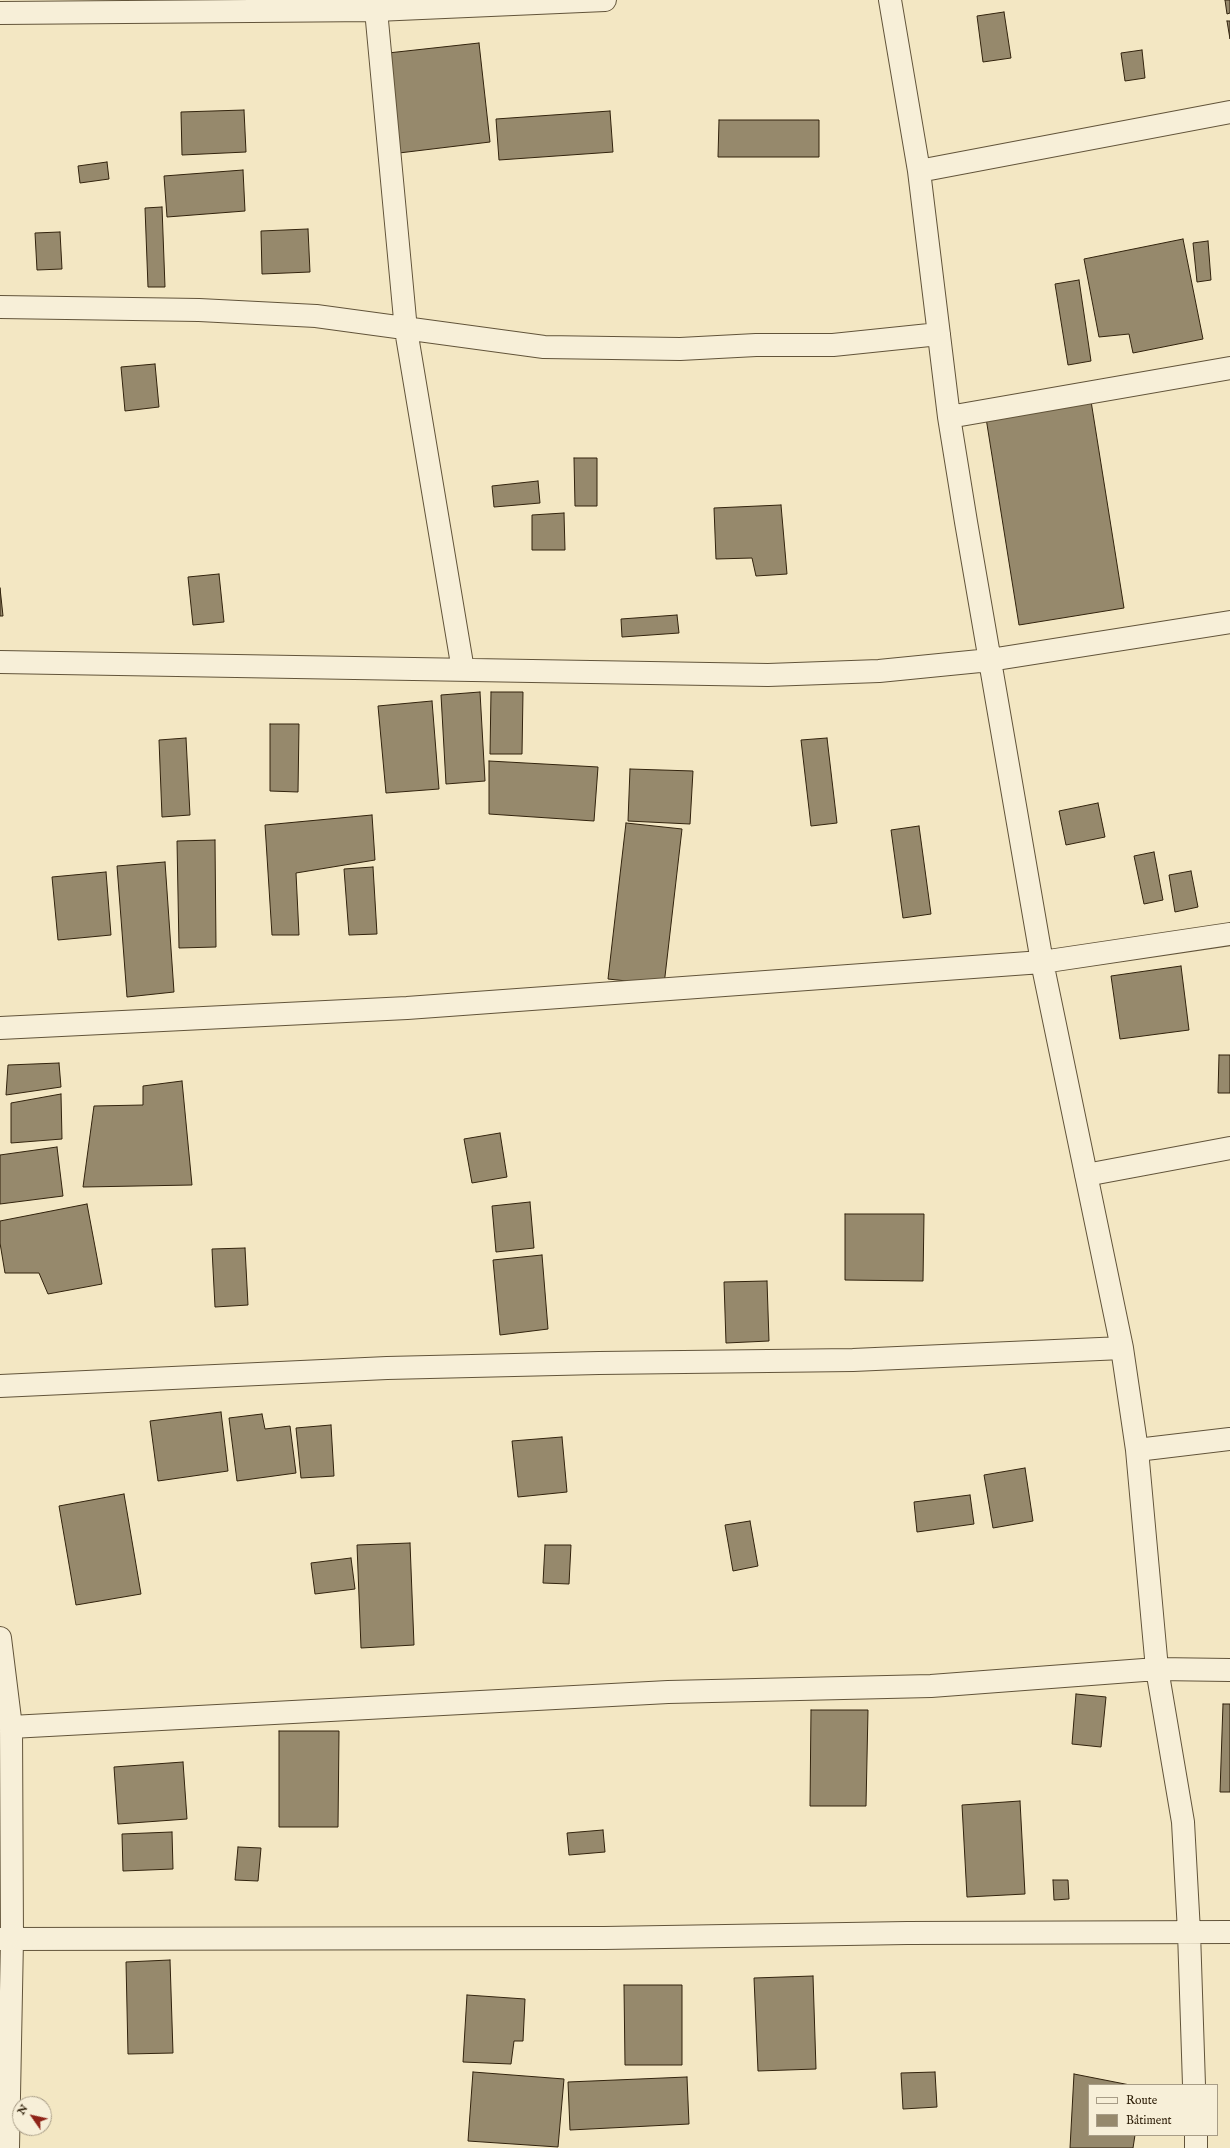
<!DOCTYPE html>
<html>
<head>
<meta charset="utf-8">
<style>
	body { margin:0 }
	#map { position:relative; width:1230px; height:2148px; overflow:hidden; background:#f3e7c3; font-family:"IM FELL English",serif }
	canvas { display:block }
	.legend { position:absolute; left:1088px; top:2084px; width:130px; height:52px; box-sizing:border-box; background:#f7efd8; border:1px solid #a89d87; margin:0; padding:5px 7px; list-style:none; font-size:12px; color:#32230d }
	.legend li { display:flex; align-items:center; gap:8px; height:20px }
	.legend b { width:20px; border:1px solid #a89d87 }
	.north { position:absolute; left:12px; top:2096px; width:40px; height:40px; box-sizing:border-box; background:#f7efd8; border:1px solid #a89d87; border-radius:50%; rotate:304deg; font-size:11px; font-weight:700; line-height:16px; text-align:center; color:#32230d }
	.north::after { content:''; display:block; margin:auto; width:14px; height:18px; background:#8f2418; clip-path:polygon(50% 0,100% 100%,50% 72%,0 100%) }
</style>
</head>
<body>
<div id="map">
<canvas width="1230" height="2148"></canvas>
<ul class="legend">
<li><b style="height:5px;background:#f7efd8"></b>Route</li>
<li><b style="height:11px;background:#96896c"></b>Bâtiment</li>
</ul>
<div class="north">N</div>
</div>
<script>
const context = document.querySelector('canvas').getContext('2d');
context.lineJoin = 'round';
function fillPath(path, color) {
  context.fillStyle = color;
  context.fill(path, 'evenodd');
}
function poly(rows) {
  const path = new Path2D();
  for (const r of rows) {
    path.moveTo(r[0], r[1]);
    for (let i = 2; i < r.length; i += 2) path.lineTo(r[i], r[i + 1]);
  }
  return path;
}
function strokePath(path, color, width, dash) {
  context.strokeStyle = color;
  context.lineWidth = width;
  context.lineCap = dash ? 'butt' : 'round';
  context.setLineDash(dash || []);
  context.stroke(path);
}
const building = poly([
	[1225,0,1230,0,1230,13,1227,14,1225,0],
	[1004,12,1011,58,983,62,977,16,1004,12],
	[1227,21,1230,21,1230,39,1227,21],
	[479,43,490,142,399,153,388,53,479,43],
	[1142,50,1145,78,1125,81,1121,53,1142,50],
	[244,110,246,152,182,155,181,112,244,110],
	[610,111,613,152,499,160,496,119,610,111],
	[719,120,819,120,819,157,718,157,719,120],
	[107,162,109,179,80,183,78,166,107,162],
	[243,170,245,211,167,217,164,176,243,170],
	[162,207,165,287,148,287,145,208,162,207],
	[308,229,310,272,262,274,261,231,308,229],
	[60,232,62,269,37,270,35,233,60,232],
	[1183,239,1203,339,1133,353,1129,334,1099,337,1084,259,1183,239],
	[1208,241,1211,280,1197,282,1193,243,1208,241],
	[1079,280,1091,361,1068,365,1055,284,1079,280],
	[155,364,159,407,125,411,121,367,155,364],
	[1091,401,1124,608,1019,625,986,418,1091,401],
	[574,458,597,458,597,506,575,506,574,458],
	[538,481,540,503,494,507,492,486,538,481],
	[781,505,787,574,756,576,752,558,716,559,714,508,781,505],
	[564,513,565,550,532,550,532,515,564,513],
	[219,574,224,622,193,625,188,577,219,574],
	[0,588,3,616,0,616,0,588],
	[677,615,679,633,622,637,621,619,677,615],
	[480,692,485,781,446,784,441,695,480,692],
	[491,692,523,692,522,754,490,754,491,692],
	[432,701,439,789,386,793,378,706,432,701],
	[270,724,299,724,298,792,270,791,270,724],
	[186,738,190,815,162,817,159,740,186,738],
	[827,738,837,823,811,826,801,740,827,738],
	[489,761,598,767,594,821,489,814,489,761],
	[630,769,693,771,690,824,628,821,630,769],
	[1098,803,1105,837,1066,845,1059,811,1098,803],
	[372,815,375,860,296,873,299,935,272,935,265,825,372,815],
	[626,823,682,829,664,985,608,979,626,823],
	[919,826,931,914,903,918,891,830,919,826],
	[215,840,216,947,179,948,177,841,215,840],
	[1154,852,1163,900,1144,904,1134,856,1154,852],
	[165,862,174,992,127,997,117,866,165,862],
	[373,867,377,934,349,935,344,869,373,867],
	[1191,871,1198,907,1175,912,1169,875,1191,871],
	[106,872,111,935,58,940,52,877,106,872],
	[1181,966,1189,1030,1120,1039,1111,976,1181,966],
	[1219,1055,1230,1055,1230,1093,1218,1093,1219,1055],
	[59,1063,61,1087,6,1095,8,1065,59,1063],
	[182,1081,192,1185,83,1187,94,1106,143,1105,143,1086,182,1081],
	[61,1094,62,1139,11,1143,11,1103,61,1094],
	[500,1133,507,1177,472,1183,464,1139,500,1133],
	[57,1147,63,1196,0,1204,0,1155,57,1147],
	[530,1202,534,1248,496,1252,492,1206,530,1202],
	[87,1204,102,1284,48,1294,39,1273,5,1273,0,1243,0,1221,87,1204],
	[845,1214,924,1214,923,1281,845,1280,845,1214],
	[245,1248,248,1305,215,1307,212,1249,245,1248],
	[542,1255,548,1329,500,1335,493,1260,542,1255],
	[767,1281,769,1341,726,1343,724,1282,767,1281],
	[221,1412,228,1471,158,1481,150,1421,221,1412],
	[262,1414,265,1429,290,1426,296,1473,237,1481,229,1418,262,1414],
	[331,1425,334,1476,301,1478,296,1428,331,1425],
	[562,1437,567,1492,518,1497,512,1441,562,1437],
	[1025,1468,1033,1521,993,1528,984,1475,1025,1468],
	[124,1494,141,1594,76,1605,59,1506,124,1494],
	[970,1495,974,1524,917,1532,914,1502,970,1495],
	[750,1521,758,1566,733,1571,725,1525,750,1521],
	[410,1543,414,1645,361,1648,357,1545,410,1543],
	[545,1545,571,1545,569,1584,543,1583,545,1545],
	[351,1558,355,1589,315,1594,311,1563,351,1558],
	[1076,1694,1106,1697,1101,1747,1072,1744,1076,1694],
	[1223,1704,1230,1704,1230,1792,1220,1792,1223,1704],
	[811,1710,868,1710,866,1806,810,1806,811,1710],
	[279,1731,339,1731,338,1827,279,1827,279,1731],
	[183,1762,187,1819,118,1824,114,1767,183,1762],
	[1020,1801,1025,1894,967,1897,962,1805,1020,1801],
	[603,1830,605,1852,569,1855,567,1833,603,1830],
	[172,1832,173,1869,123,1871,122,1834,172,1832],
	[238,1847,261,1848,258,1881,235,1880,238,1847],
	[1053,1880,1068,1880,1069,1899,1054,1900,1053,1880],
	[170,1960,173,2053,128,2054,126,1962,170,1960],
	[813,1976,816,2069,758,2071,754,1978,813,1976],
	[624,1985,682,1985,682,2065,625,2065,624,1985],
	[467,1995,525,1999,523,2041,514,2041,511,2064,463,2062,467,1995],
	[473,2072,564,2079,558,2147,468,2141,473,2072],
	[935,2072,937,2107,903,2109,901,2073,935,2072],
	[1074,2074,1130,2085,1089,2085,1089,2135,1135,2135,1133,2148,1070,2148,1074,2074],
	[687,2077,689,2124,570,2130,568,2082,687,2077]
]);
const street = poly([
	[890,0,919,171,949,417,966,522,1042,962,1122,1348,1137,1450,1157,1669,1183,1822,1189,1932,1194,2085],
	[376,10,406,330,463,670],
	[0,13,376,10,605,0],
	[919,171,1230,112],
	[0,307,199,310,316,316,544,347,680,349,756,345,833,345,939,334],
	[949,417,1230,368],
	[0,662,768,675,879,671,990,660,1230,622],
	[0,1028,407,1008,1042,962,1230,934],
	[1086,1175,1230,1148],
	[0,1386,387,1368,599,1363,853,1360,1122,1348],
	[1137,1450,1230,1439],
	[0,1638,11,1727,12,1939,8,2148],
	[11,1727,668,1692,931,1686,1157,1669,1230,1670],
	[0,1939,604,1938,907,1933,1230,1932],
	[1196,2135,1196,2148]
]);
fillPath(building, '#96896c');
strokePath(building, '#32230d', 1);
strokePath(street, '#62543a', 24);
strokePath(street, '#f7efd8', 22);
</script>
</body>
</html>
